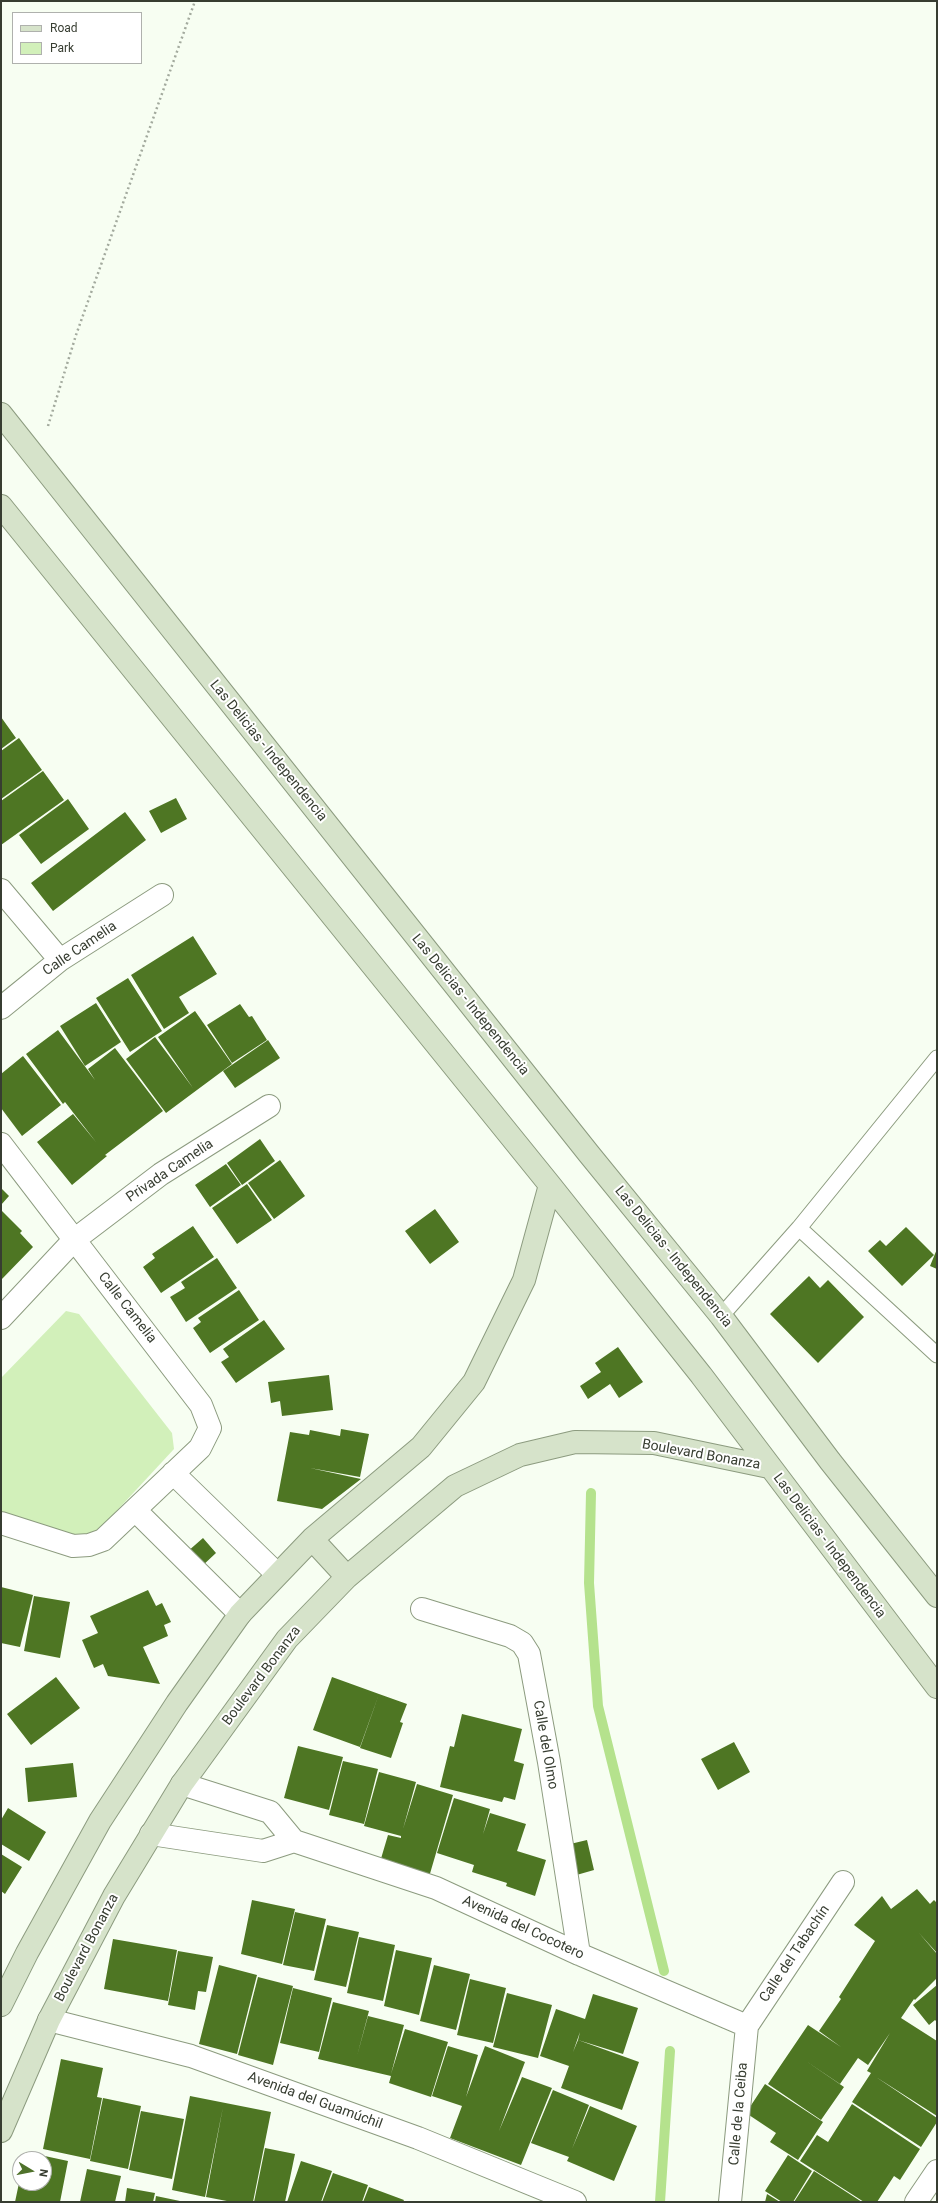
<!DOCTYPE html>
<html>
<head>
<meta charset="utf-8">
<style>
	body { margin:0 }
	#map { position:relative; width:938px; height:2203px; overflow:hidden; background:#f7fef2; font-family:Roboto,sans-serif }
	canvas { display:block }
	.frame { position:absolute; inset:0; border:2px solid #373d31; pointer-events:none }
	.legend { position:absolute; left:12px; top:12px; width:130px; height:52px; box-sizing:border-box; background:#fff; border:1px solid #afb1ad; margin:0; padding:5px 7px; list-style:none; font-size:12px; color:#373d31 }
	.legend li { display:flex; align-items:center; gap:8px; height:20px }
	.legend b { width:20px; border:1px solid #afb1ad }
	.north { position:absolute; left:12px; top:2151px; width:40px; height:40px; box-sizing:border-box; background:#fff; border:1px solid #afb1ad; border-radius:50%; rotate:100deg; font-size:11px; font-weight:700; line-height:16px; text-align:center; color:#373d31 }
	.north::after { content:''; display:block; margin:auto; width:14px; height:18px; background:#4f722b; clip-path:polygon(50% 0,100% 100%,50% 72%,0 100%) }
</style>
</head>
<body>
<div id="map">
<canvas width="938" height="2203"></canvas>
<div class="frame"></div>
<ul class="legend">
<li><b style="height:5px;background:#d6e3ca"></b>Road</li>
<li><b style="height:11px;background:#d2f0ba"></b>Park</li>
</ul>
<div class="north">N</div>
</div>
<script>
const context = document.querySelector('canvas').getContext('2d');
context.lineJoin = 'round';
function fillPath(path, color) {
  context.fillStyle = color;
  context.fill(path, 'evenodd');
}
function poly(rows) {
  const path = new Path2D();
  for (const r of rows) {
    path.moveTo(r[0], r[1]);
    for (let i = 2; i < r.length; i += 2) path.lineTo(r[i], r[i + 1]);
  }
  return path;
}
function strokePath(path, color, width, dash) {
  context.strokeStyle = color;
  context.lineWidth = width;
  context.lineCap = dash ? 'butt' : 'round';
  context.setLineDash(dash || []);
  context.stroke(path);
}
function write(font, color, halo, rows, align = 'center') {
  context.font = font + ' Roboto,sans-serif';
  context.lineWidth = 4;
  context.setLineDash([]);
  context.textBaseline = 'middle';
  context.strokeStyle = halo;
  context.fillStyle = color;
  for (const [text, x, y, turn = 0] of rows) {
    context.save();
    context.translate(x, y);
    context.rotate((+turn || 0) * Math.PI / 180);
    context.textAlign = isNaN(turn) ? turn : align;
    if (halo) context.strokeText(text, 0, 0);
    context.fillText(text, 0, 0);
    context.restore();
  }
}
const green = poly([
	[66,1311,79,1314,172,1433,174,1449,99,1530,76,1537,1,1513,1,1378]
]);
const stream = poly([
	[591,1493,589,1583,598,1706,664,1971],
	[660,2202,670,2051]
]);
const building = poly([
	[1,717,16,738,1,749],
	[19,738,42,770,1,799,1,751],
	[43,771,64,800,1,845,1,801],
	[176,798,187,819,161,833,149,811],
	[68,799,89,829,41,864,19,835],
	[125,812,146,840,53,911,31,883],
	[193,936,217,974,179,997,189,1013,164,1029,131,975],
	[128,978,162,1031,130,1052,96,998],
	[96,1003,121,1042,85,1066,60,1026],
	[240,1004,249,1017,252,1016,267,1040,232,1063,207,1025],
	[195,1011,232,1064,166,1113,126,1059,155,1037,193,1088,158,1037],
	[58,1030,95,1080,88,1069,115,1048,163,1111,105,1155,107,1156,72,1185,37,1142,73,1114,96,1142,65,1102,63,1104,26,1054],
	[268,1040,280,1058,235,1088,223,1071],
	[23,1056,61,1105,22,1136,1,1108,1,1074],
	[260,1139,275,1161,242,1185,227,1163],
	[280,1160,305,1196,274,1219,248,1183],
	[226,1164,241,1185,210,1207,195,1185],
	[247,1184,272,1220,237,1244,212,1208],
	[1,1188,9,1196,1,1205],
	[435,1209,459,1242,430,1264,405,1231],
	[1,1210,22,1231,20,1233,33,1247,1,1280],
	[193,1226,214,1257,161,1293,143,1267,155,1258,152,1254],
	[906,1227,934,1255,902,1286,868,1251,880,1240,886,1246],
	[937,1249,937,1269,930,1266],
	[217,1258,237,1288,186,1322,170,1297,185,1288,181,1282],
	[809,1276,820,1288,828,1280,864,1317,818,1363,770,1314],
	[239,1290,259,1320,210,1353,193,1328,201,1322,198,1318],
	[264,1320,285,1349,236,1383,221,1362,229,1357,223,1349],
	[618,1347,643,1382,619,1398,610,1384,588,1399,580,1386,601,1372,595,1363],
	[329,1375,333,1410,282,1416,280,1401,271,1403,268,1382],
	[341,1429,369,1434,360,1477,310,1468,361,1479,322,1509,277,1501,290,1432,309,1435,310,1430,340,1436],
	[203,1538,216,1553,201,1567,187,1552],
	[1,1587,33,1595,20,1647,1,1643],
	[148,1590,156,1606,162,1603,171,1622,164,1625,168,1636,143,1647,160,1684,108,1676,103,1664,94,1668,82,1640,98,1633,90,1616],
	[34,1596,70,1602,60,1658,24,1651],
	[56,1677,80,1708,31,1745,7,1714],
	[332,1677,379,1694,360,1747,313,1730],
	[379,1694,407,1704,400,1722,403,1723,391,1758,360,1748],
	[462,1714,522,1729,514,1761,524,1764,515,1800,504,1797,502,1802,440,1787,450,1746,454,1747],
	[734,1742,750,1772,718,1790,701,1759],
	[298,1746,343,1757,329,1810,284,1798],
	[343,1761,378,1769,364,1824,329,1815],
	[73,1763,77,1797,28,1802,25,1768],
	[379,1772,416,1782,403,1829,417,1784,453,1795,429,1877,380,1862,388,1835,401,1838,401,1836,364,1826],
	[454,1798,490,1809,483,1834,490,1813,526,1824,517,1851,546,1860,535,1896,506,1886,507,1883,472,1872,474,1865,437,1853],
	[8,1808,46,1832,29,1861,1,1844,1,1820],
	[587,1840,594,1870,573,1876,566,1845],
	[1,1854,22,1867,5,1894,1,1891],
	[917,1889,930,1904,934,1900,937,1903,937,1953,919,1933,937,1954,937,1978,915,2000,914,1999,901,2018,937,2041,937,2116,876,2077,937,2118,937,2122,921,2147,852,2102,871,2073,867,2071,890,2033,868,2065,858,2058,840,2084,803,2059,844,2087,821,2120,768,2084,808,2025,841,2047,819,2031,841,1999,839,1997,875,1941,854,1925,882,1896,891,1909],
	[252,1900,295,1909,282,1964,241,1954],
	[295,1912,326,1919,314,1971,283,1965],
	[327,1925,359,1932,346,1987,314,1980],
	[359,1937,395,1945,383,2001,347,1993],
	[113,1939,177,1950,168,2001,104,1989],
	[396,1950,432,1958,419,2015,384,2006],
	[178,1951,213,1957,206,1992,198,1991,195,2010,168,2005],
	[219,1965,257,1975,237,2054,199,2044],
	[434,1965,470,1974,456,2030,420,2021],
	[258,1977,293,1986,273,2065,238,2055],
	[470,1979,506,1988,493,2043,457,2035],
	[937,1985,937,2022,935,2020,929,2025,913,2005],
	[293,1988,332,1998,319,2052,280,2043],
	[507,1993,552,2005,538,2058,493,2047],
	[593,1994,638,2008,623,2054,578,2040,580,2032,573,2052,578,2040,639,2062,622,2110,561,2088,569,2066,540,2056,556,2009,585,2019],
	[333,2002,369,2011,357,2056,368,2016,404,2025,391,2074,405,2029,448,2042,431,2097,389,2083,391,2076,318,2059],
	[448,2046,478,2055,466,2097,485,2046,525,2062,499,2131,522,2077,552,2088,521,2165,450,2138,462,2106,432,2096],
	[61,2059,103,2068,97,2097,102,2098,90,2159,43,2149],
	[765,2084,823,2122,798,2160,770,2142,776,2133,746,2113],
	[553,2090,589,2105,572,2149,590,2106,637,2126,614,2181,567,2161,569,2157,531,2143],
	[190,2096,271,2112,253,2202,232,2202,206,2197,223,2107,205,2197,172,2190],
	[103,2098,141,2106,128,2169,90,2161],
	[852,2104,920,2149,900,2180,894,2176,877,2202,864,2202,800,2161,817,2135,828,2142],
	[141,2111,184,2119,172,2179,129,2170],
	[265,2148,295,2154,285,2202,254,2202],
	[26,2152,68,2161,60,2202,15,2202,19,2183,44,2183,44,2159,25,2159],
	[788,2155,812,2171,793,2202,782,2202,765,2191],
	[301,2161,332,2171,321,2202,287,2202],
	[87,2169,121,2176,115,2202,80,2202],
	[814,2171,862,2202,794,2202],
	[333,2173,368,2185,362,2202,322,2202],
	[369,2187,404,2200,403,2202,363,2202],
	[127,2188,155,2193,153,2202,125,2202],
	[767,2194,780,2202,765,2202],
	[156,2196,180,2201,180,2202,155,2202]
]);
const path = poly([
	[48,426,76,335,195,1]
]);
const lane = poly([
	[799,1228,937,1355],
	[721,1316,799,1228,937,1058]
]);
const street = poly([
	[1,890,60,960],
	[1,1008,60,960,162,895],
	[1,1144,201,1405,210,1428,200,1448,103,1540,89,1545,73,1546,1,1523],
	[1,1318,74,1240,161,1174,269,1106],
	[173,1473,277,1574],
	[135,1510,240,1614],
	[422,1609,510,1636,522,1643,529,1654,549,1762,579,1954],
	[182,1784,270,1812,294,1841,436,1888,579,1954,747,2026],
	[151,1834,263,1851,294,1841],
	[49,2020,191,2056,418,2138,575,2202],
	[730,2202,747,2026,843,1882],
	[916,2202,937,2171]
]);
const secondary = poly([
	[1,414,589,1154,721,1316,830,1461,937,1596],
	[1,506,550,1185,701,1375,937,1687],
	[312,1539,347,1577],
	[1,2005,27,1953,100,1821,177,1703,240,1614,312,1539,421,1447,474,1382,524,1280,550,1185],
	[1,2131,49,2020,114,1896,182,1784,287,1639,347,1577,455,1486,520,1455,575,1442,654,1443,769,1467]
]);
const streetNames = [
	["Las Delicias - Independencia",268,751,51],
	["Calle Camelia",80,949,-34],
	["Las Delicias - Independencia",470,1005,51],
	["Privada Camelia",170,1171,-34],
	["Las Delicias - Independencia",673,1257,51],
	["Calle Camelia",127,1308,52],
	["Boulevard Bonanza",701,1455,10],
	["Las Delicias - Independencia",829,1546,53],
	["Boulevard Bonanza",262,1676,-53],
	["Calle del Olmo",545,1745,80],
	["Avenida del Cocotero",523,1928,25],
	["Boulevard Bonanza",87,1948,-62],
	["Calle del Tabachín",795,1954,-56],
	["Avenida del Guamúchil",315,2101,20],
	["Calle de la Ceiba",739,2114,-85]
];
fillPath(green, '#d2f0ba');
strokePath(stream, '#b5e28d', 10);
fillPath(building, '#4e7623');
strokePath(lane, '#8c9b7f', 17);
strokePath(street, '#8c9b7f', 24);
strokePath(secondary, '#8c9b7f', 24);
strokePath(path, '#a3aa9e', 2.5, [2, 3]);
strokePath(lane, '#fff', 15);
strokePath(street, '#fff', 22);
strokePath(secondary, '#d6e3ca', 22);
write('14px', '#373d31', '#fff', streetNames);
</script>
</body>
</html>
